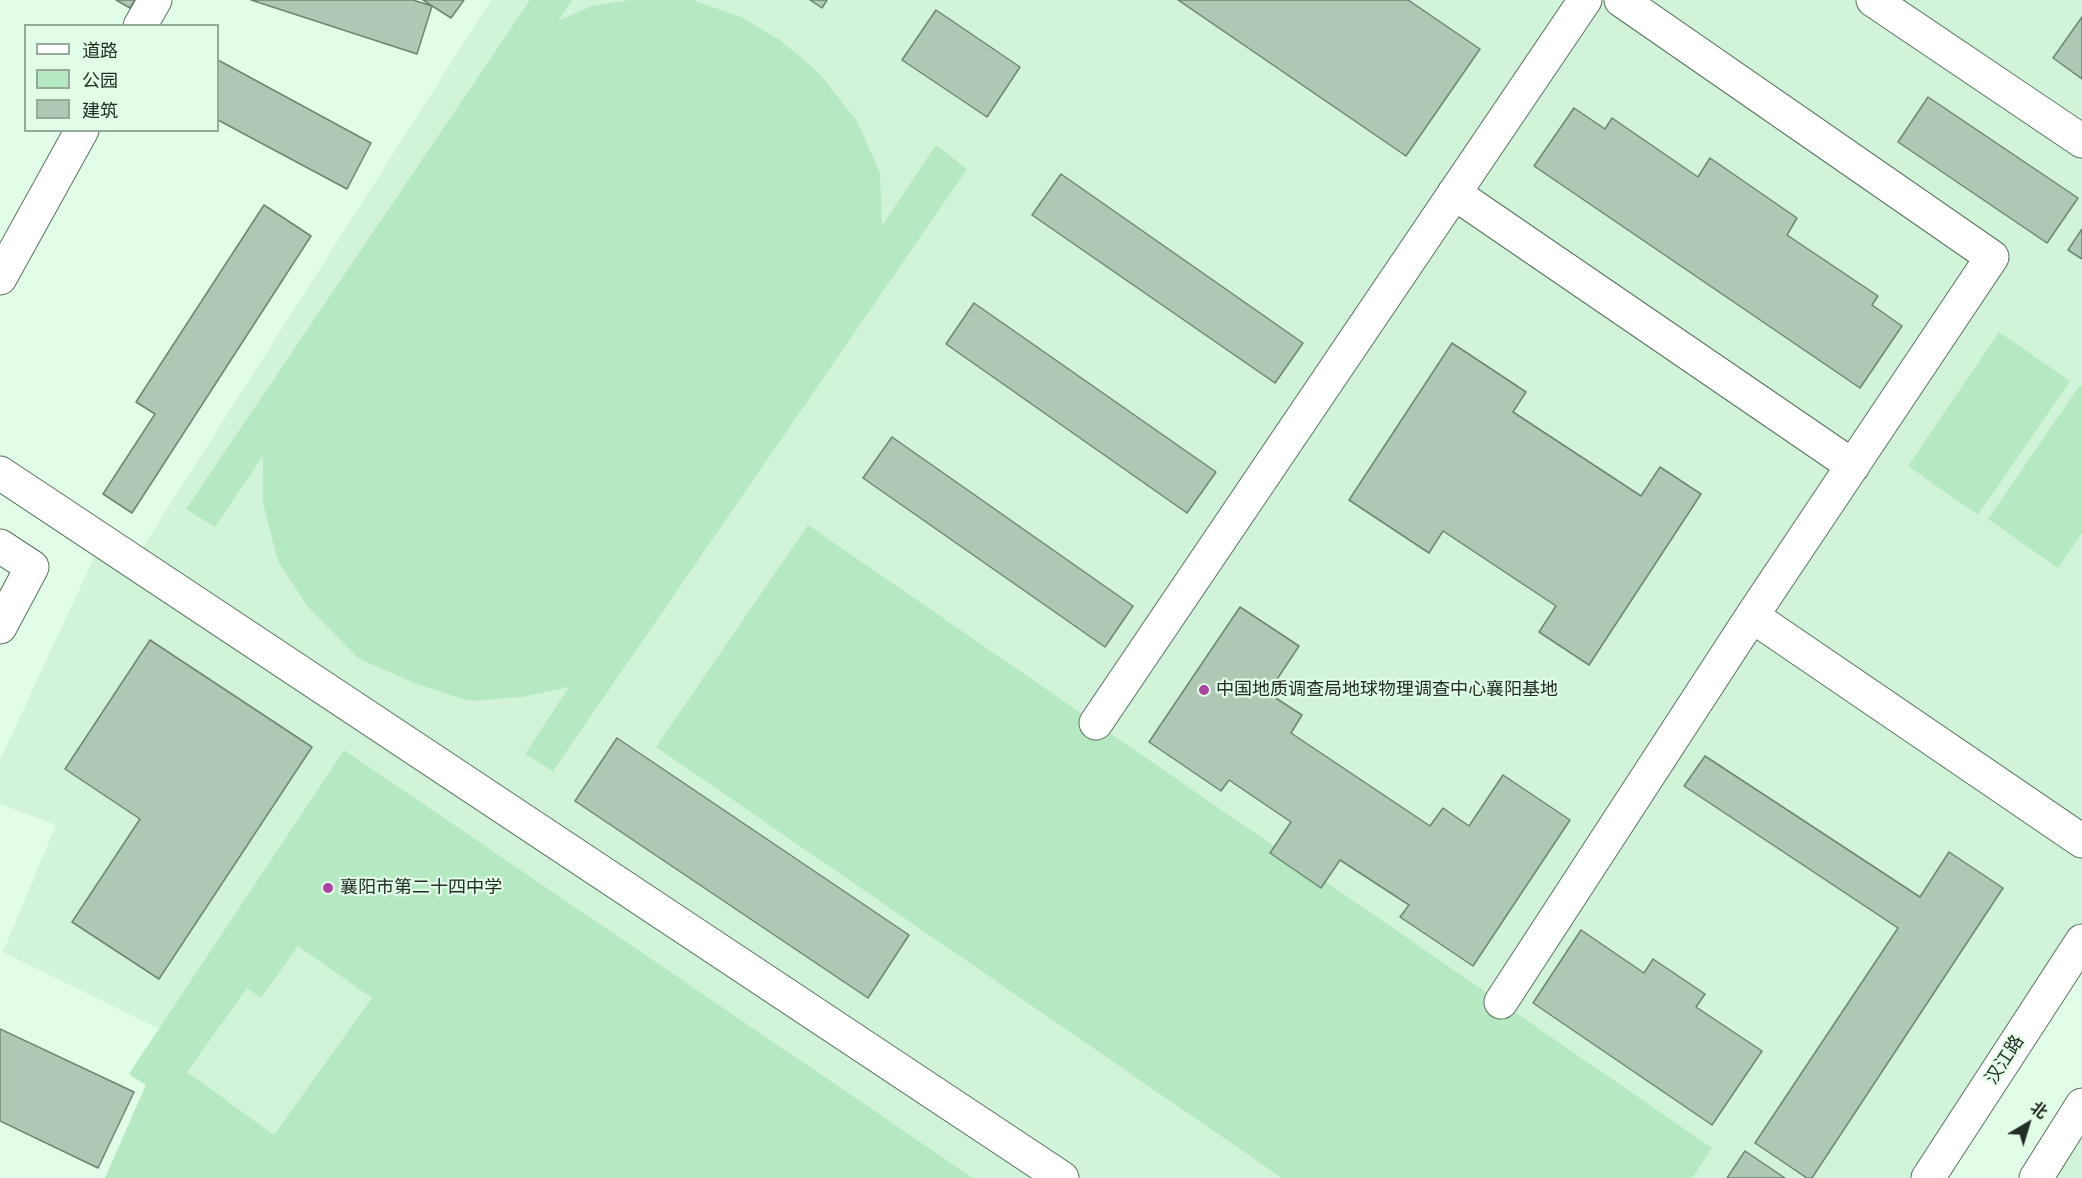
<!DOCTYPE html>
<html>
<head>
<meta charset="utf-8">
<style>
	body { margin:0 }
	#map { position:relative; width:2082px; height:1178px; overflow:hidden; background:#e1fce7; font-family:"Noto Serif","Noto Sans SC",serif }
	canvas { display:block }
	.legend { position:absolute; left:24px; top:24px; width:195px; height:108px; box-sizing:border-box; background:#e1fce7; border:2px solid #95aa9a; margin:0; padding:8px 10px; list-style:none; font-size:18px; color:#242e26 }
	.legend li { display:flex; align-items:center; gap:12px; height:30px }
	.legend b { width:30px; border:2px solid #95aa9a }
	.north { position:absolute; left:1998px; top:1094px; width:60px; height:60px; -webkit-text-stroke:4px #e1fce7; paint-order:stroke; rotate:38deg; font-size:16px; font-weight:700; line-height:24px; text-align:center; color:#242e26 }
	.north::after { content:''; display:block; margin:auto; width:21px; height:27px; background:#242e26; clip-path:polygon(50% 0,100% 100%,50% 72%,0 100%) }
</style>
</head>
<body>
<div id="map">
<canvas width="2082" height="1178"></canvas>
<ul class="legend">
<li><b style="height:8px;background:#fff"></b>道路</li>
<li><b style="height:16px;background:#b5e9c2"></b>公园</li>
<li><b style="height:16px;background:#adc8b4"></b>建筑</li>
</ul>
<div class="north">北</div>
</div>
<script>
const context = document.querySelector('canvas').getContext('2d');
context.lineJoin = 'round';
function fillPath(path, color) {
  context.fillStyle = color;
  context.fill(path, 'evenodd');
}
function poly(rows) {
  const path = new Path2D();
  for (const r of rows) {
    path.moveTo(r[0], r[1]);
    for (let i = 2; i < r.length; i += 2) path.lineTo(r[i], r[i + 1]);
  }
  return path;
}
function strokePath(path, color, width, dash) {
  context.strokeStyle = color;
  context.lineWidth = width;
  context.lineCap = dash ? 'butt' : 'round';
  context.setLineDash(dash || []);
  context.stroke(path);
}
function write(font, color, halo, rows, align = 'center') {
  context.font = font + ' "Noto Serif","Noto Sans SC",serif';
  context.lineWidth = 4.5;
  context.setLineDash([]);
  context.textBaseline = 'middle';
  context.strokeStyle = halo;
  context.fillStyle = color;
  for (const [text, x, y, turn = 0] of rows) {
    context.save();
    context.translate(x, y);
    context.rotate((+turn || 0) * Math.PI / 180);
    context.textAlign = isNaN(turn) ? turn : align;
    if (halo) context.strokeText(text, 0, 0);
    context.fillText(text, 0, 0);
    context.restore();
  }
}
const built = poly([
	[491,0,2082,0,2082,941,1928,1178,105,1178,146,1085,129,1074,159,1029,3,952,56,825,0,804,0,760,102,541,134,561],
	[2082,1105,2082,1178,2036,1178]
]);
const green = poly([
	[530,0,572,0,558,21,592,6,631,0,692,0,741,17,780,40,818,72,857,121,880,173,882,226,936,145,967,169,553,771,525,754,569,687,522,697,469,701,414,683,358,658,308,607,278,561,263,503,263,456,215,527,186,509],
	[1999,332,2070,381,1978,515,1908,466],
	[2080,385,2082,387,2082,533,2058,568,1988,519],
	[808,525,1712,1148,1692,1178,1282,1178,656,747],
	[344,750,973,1178,105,1178,146,1085,129,1074],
	[298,946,372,998,274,1135,187,1072,247,988,261,998]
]);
const building = poly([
	[116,0,135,0,130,8,116,0],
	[251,0,413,0,432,6,417,54,251,0],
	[423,0,464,0,451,18,423,0],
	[810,0,827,0,822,8,810,0],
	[1178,0,1408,0,1480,49,1406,156,1178,0],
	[936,10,1020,67,987,117,902,60,936,10],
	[2082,17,2082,79,2053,58,2082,17],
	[218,60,371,143,347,189,218,120,218,60],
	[1928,97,2078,198,2047,243,1898,142,1928,97],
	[1574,108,1605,129,1612,118,1698,177,1710,158,1797,218,1787,235,1878,296,1872,305,1902,326,1860,388,1534,166,1574,108],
	[1061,174,1303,343,1275,383,1032,215,1061,174],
	[264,205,311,236,132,513,103,494,155,414,136,402,264,205],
	[2082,229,2082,259,2068,250,2082,229],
	[974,303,1216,472,1187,513,946,344,974,303],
	[1452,343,1526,392,1513,412,1641,496,1660,467,1701,494,1589,665,1539,632,1556,606,1443,531,1429,553,1349,500,1452,343],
	[892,437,1133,606,1105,647,863,478,892,437],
	[1240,607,1299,646,1268,693,1302,715,1291,733,1430,826,1443,808,1469,826,1503,775,1570,820,1473,966,1400,917,1409,905,1340,860,1321,888,1270,853,1291,822,1229,780,1221,791,1149,742,1240,607],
	[150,640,312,747,159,979,72,922,140,819,65,769,150,640],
	[617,738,909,935,868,998,575,801,617,738],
	[1705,756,1920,897,1949,852,2003,888,1812,1178,1807,1178,1755,1143,1898,928,1684,786,1705,756],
	[1581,930,1644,973,1653,959,1705,994,1696,1007,1762,1051,1712,1125,1533,1003,1581,930],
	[0,1029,134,1092,98,1168,0,1121,0,1029],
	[1745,1151,1785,1178,1727,1178,1745,1151]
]);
const minor = poly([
	[1621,0,1992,257,1752,616],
	[1873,0,2082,141],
	[140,26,155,0],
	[1454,193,1853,466],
	[0,278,82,130],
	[0,473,1062,1178],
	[0,546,32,567,0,627],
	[1096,723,1585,0],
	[1501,1002,1752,616,2082,841]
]);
const major = poly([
	[1928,1178,2082,941],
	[2036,1178,2082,1105]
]);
const markers = [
	[1204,690,6,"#ae42a2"],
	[328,888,6,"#ae42a2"]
];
const poiNames = [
	["中国地质调查局地球物理调查中心襄阳基地",1216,690],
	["襄阳市第二十四中学",340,888]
];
const streetNames = [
	["汉江路",2005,1060,-57]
];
fillPath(built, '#d1f3d9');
fillPath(green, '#b5e9c2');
fillPath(building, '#adc8b4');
strokePath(building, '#6d8673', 1.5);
strokePath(minor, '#59715e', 35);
strokePath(major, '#59715e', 35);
strokePath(minor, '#fff', 33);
strokePath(major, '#fff', 33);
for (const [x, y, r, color] of markers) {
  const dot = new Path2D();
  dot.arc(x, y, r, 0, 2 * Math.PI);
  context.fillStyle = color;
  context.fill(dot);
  strokePath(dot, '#e1fce7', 2);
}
write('18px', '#242e26', '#e1fce7', poiNames, 'left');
write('18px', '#242e26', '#e1fce7', streetNames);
</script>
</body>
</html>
